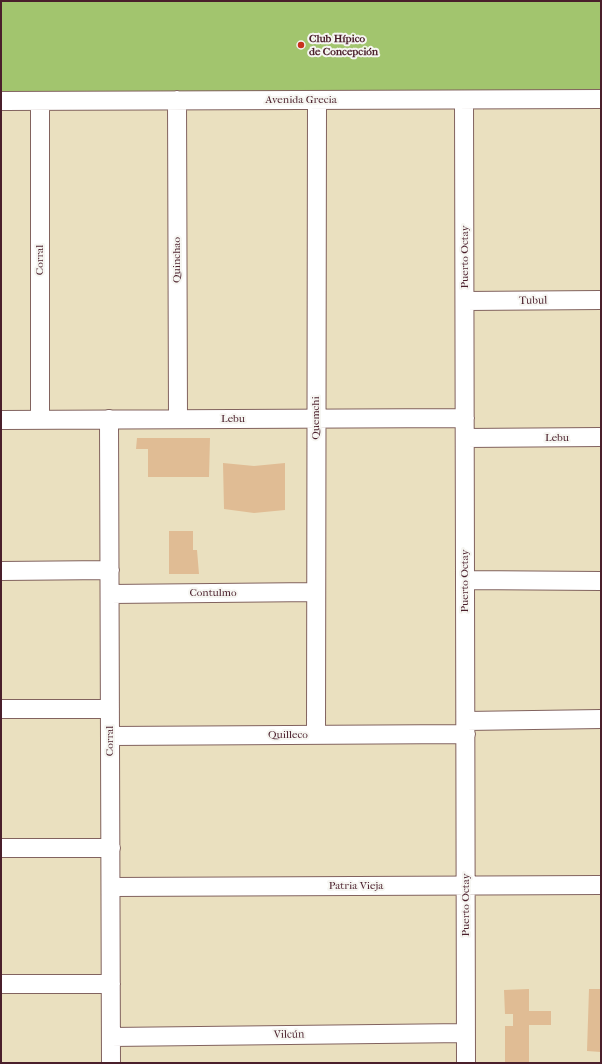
<!DOCTYPE html>
<html>
<head>
<meta charset="utf-8">
<style>
	body { margin:0 }
	#map { position:relative; width:602px; height:1064px; overflow:hidden; background:#eae0bf; font-family:"IM FELL French Canon",serif }
	canvas { display:block }
	.frame { position:absolute; inset:0; border:2px solid #4a1f2b; pointer-events:none }
</style>
</head>
<body>
<div id="map">
<canvas width="602" height="1064"></canvas>
<div class="frame"></div>
</div>
<script>
const context = document.querySelector('canvas').getContext('2d');
context.lineJoin = 'round';
function fillPath(path, color) {
  context.fillStyle = color;
  context.fill(path, 'evenodd');
}
function poly(rows) {
  const path = new Path2D();
  for (const r of rows) {
    path.moveTo(r[0], r[1]);
    for (let i = 2; i < r.length; i += 2) path.lineTo(r[i], r[i + 1]);
  }
  return path;
}
function strokePath(path, color, width, dash) {
  context.strokeStyle = color;
  context.lineWidth = width;
  context.lineCap = dash ? 'butt' : 'round';
  context.setLineDash(dash || []);
  context.stroke(path);
}
function write(font, color, halo, rows, align = 'center') {
  context.font = font + ' "IM FELL French Canon",serif';
  context.lineWidth = 4;
  context.setLineDash([]);
  context.textBaseline = 'middle';
  context.strokeStyle = halo;
  context.fillStyle = color;
  for (const [text, x, y, turn = 0] of rows) {
    context.save();
    context.translate(x, y);
    context.rotate((+turn || 0) * Math.PI / 180);
    context.textAlign = isNaN(turn) ? turn : align;
    if (halo) context.strokeText(text, 0, 0);
    context.fillText(text, 0, 0);
    context.restore();
  }
}
const green = poly([
	[1,1,601,1,601,90,1,92]
]);
const building = poly([
	[137,438,210,438,209,477,148,477,148,449,136,449],
	[223,463,254,466,285,463,285,510,254,513,224,509],
	[169,531,193,531,193,550,197,550,199,574,169,574],
	[529,989,529,1011,551,1011,551,1025,529,1025,529,1063,505,1063,505,1026,513,1026,513,1014,505,1014,504,990],
	[589,989,601,989,601,1052,587,1051]
]);
const minor = poly([
	[177,100,178,419],
	[464,100,466,1063],
	[1,101,601,99],
	[40,101,40,419],
	[465,301,601,300],
	[109,419,111,1063],
	[1,420,465,418],
	[465,438,601,437],
	[1,571,110,570],
	[465,580,601,581],
	[110,594,316,592],
	[1,709,110,709],
	[466,721,601,719],
	[316,735,317,100],
	[110,736,466,734],
	[1,848,111,848],
	[111,887,601,885],
	[1,984,111,984],
	[111,1037,466,1033]
]);
const markers = [
	[301,45,4,"#c8321e"]
];
const poiNames = [
	["Club Hípico",309,39],
	["de Concepción",309,52]
];
const streetNames = [
	["Avenida Grecia",301,100],
	["Puerto Octay",465,257,-90],
	["Corral",40,260,-90],
	["Quinchao",177,260,-90],
	["Tubul",533,301,-1],
	["Quemchi",316,418,-90],
	["Lebu",233,419],
	["Lebu",557,438],
	["Puerto Octay",465,581,-90],
	["Contulmo",213,593],
	["Quilleco",288,735],
	["Corral",110,741,-90],
	["Patria Vieja",356,886],
	["Puerto Octay",466,905,-90],
	["Vilcún",289,1035,-1]
];
fillPath(green, '#a2c56e');
fillPath(building, '#e0bc94');
strokePath(minor, '#82635f', 20);
strokePath(minor, '#fff', 18);
for (const [x, y, r, color] of markers) {
  const dot = new Path2D();
  dot.arc(x, y, r, 0, 2 * Math.PI);
  context.fillStyle = color;
  context.fill(dot);
  strokePath(dot, '#f6f6f2', 1.5);
}
write('bold 11px', '#4a1f2b', '#f6f6f2', poiNames, 'left');
write('11px', '#4a1f2b', '#f6f6f2', streetNames);
</script>
</body>
</html>
